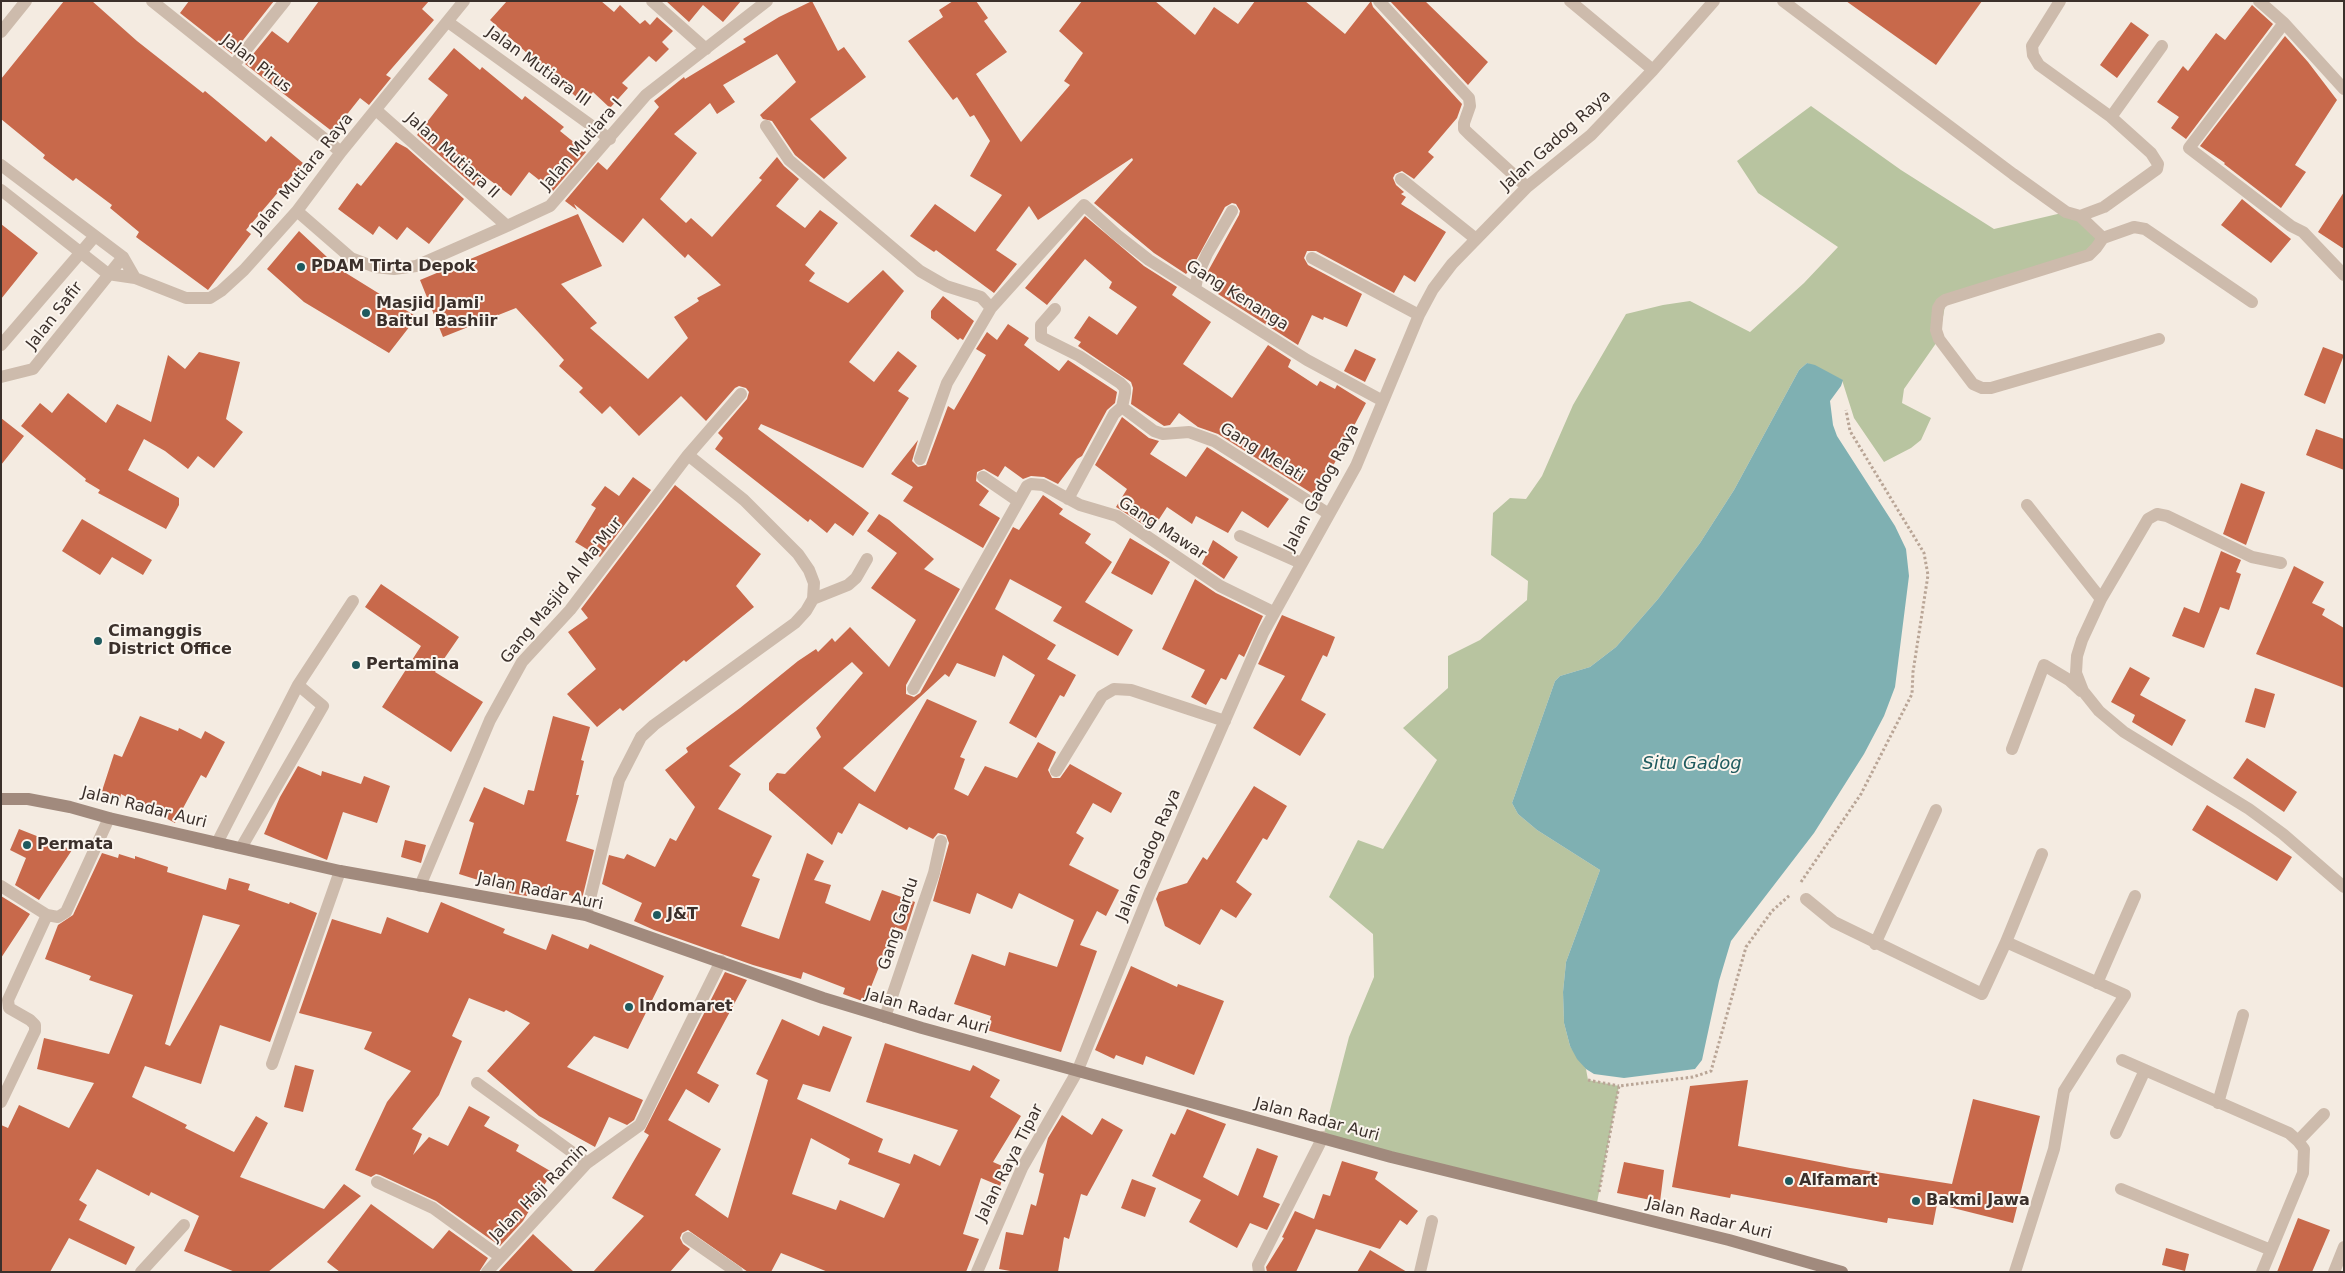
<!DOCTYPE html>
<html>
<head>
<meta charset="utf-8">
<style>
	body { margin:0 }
	#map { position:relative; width:2345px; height:1273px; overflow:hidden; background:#f4ebe1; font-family:"DejaVu Sans",sans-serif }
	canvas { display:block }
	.frame { position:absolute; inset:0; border:2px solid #3b302b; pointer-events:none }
</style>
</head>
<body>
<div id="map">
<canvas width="2345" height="1273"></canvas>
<div class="frame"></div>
</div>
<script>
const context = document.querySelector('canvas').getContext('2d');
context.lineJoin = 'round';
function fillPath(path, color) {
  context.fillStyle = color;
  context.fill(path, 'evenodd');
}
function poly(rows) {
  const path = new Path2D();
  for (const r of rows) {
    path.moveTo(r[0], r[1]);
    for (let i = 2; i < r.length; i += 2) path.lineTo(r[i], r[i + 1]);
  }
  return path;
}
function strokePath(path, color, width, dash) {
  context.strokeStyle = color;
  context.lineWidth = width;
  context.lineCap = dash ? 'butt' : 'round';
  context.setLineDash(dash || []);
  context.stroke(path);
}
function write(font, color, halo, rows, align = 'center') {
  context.font = font + ' "DejaVu Sans",sans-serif';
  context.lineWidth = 4;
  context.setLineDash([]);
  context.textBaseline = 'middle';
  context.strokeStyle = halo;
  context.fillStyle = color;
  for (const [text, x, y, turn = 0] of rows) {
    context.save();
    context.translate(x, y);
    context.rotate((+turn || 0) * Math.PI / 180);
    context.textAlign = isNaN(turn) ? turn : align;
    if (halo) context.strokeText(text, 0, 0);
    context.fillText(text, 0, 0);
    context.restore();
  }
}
const green = poly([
	[1811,106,1901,170,1994,229,2066,212,2103,238,2096,248,1946,300,1939,339,1904,389,1902,403,1931,418,1921,440,1911,448,1884,462,1854,418,1842,380,1807,363,1799,370,1734,490,1700,543,1658,599,1616,647,1590,667,1560,676,1555,681,1512,803,1518,814,1537,830,1600,870,1566,962,1563,992,1564,1023,1570,1046,1586,1069,1588,1080,1619,1086,1596,1208,1323,1137,1349,1037,1374,977,1373,934,1329,897,1358,840,1383,849,1437,760,1403,728,1448,688,1448,656,1480,640,1527,600,1528,581,1491,555,1493,513,1510,498,1526,499,1542,476,1573,405,1626,314,1663,305,1690,301,1750,332,1804,283,1838,247,1758,193,1737,161]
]);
const water = poly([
	[1807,363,1815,365,1843,380,1841,386,1830,401,1833,425,1837,436,1895,526,1906,549,1909,576,1895,687,1884,716,1864,754,1814,833,1731,941,1719,981,1702,1060,1695,1069,1624,1078,1594,1074,1586,1069,1577,1059,1570,1046,1564,1023,1563,992,1566,962,1600,870,1537,830,1518,814,1512,803,1555,681,1560,676,1590,667,1616,647,1658,599,1700,543,1734,490,1799,370]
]);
const building = poly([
	[64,1,92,1,137,41,203,93,205,91,266,142,271,136,303,163,246,230,251,234,208,290,136,237,139,232,110,208,112,205,76,178,73,181,43,158,45,155,1,119,1,79],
	[189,1,274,1,232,54,180,13],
	[319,1,429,1,422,9,434,20,386,75,391,78,369,105,360,98,333,132,245,64,272,31,288,43],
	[507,1,601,1,614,12,620,5,640,24,645,20,650,25,657,17,673,31,662,42,669,49,656,62,649,56,622,83,628,88,610,108,593,92,583,103,490,20],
	[666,1,741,1,723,22,703,5,689,22],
	[812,1,838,51,844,47,866,77,810,119,847,158,824,179,795,155,772,121,763,119,760,115,796,82,777,54,723,85,735,102,717,114,710,103,674,134,697,153,660,199,686,223,691,218,712,237,762,180,759,178,777,157,784,166,799,179,776,206,805,228,820,210,838,223,805,265,815,273,809,281,848,303,883,270,904,291,849,362,874,382,898,351,917,366,898,391,909,398,863,468,761,424,758,429,869,513,853,536,835,523,827,533,810,519,808,522,715,449,723,438,718,433,747,399,749,392,746,388,739,386,735,388,706,421,681,396,639,436,610,406,602,414,579,392,583,388,559,366,564,360,516,308,443,337,420,280,578,214,602,266,561,284,597,323,590,328,648,379,688,338,674,317,699,301,697,298,721,285,688,254,685,258,643,218,623,243,574,204,577,210,565,201,598,162,607,170,659,107,654,101,684,77,685,79,746,42,743,39,779,17],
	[953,1,976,1,988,18,984,21,1007,52,976,74,1021,142,1070,85,1064,81,1083,53,1059,31,1082,1,1155,1,1195,35,1214,7,1238,24,1255,1,1305,1,1345,34,1371,1,1373,7,1462,104,1457,118,1428,152,1434,157,1414,179,1402,171,1395,174,1393,178,1396,185,1404,192,1401,194,1406,197,1401,204,1446,232,1415,282,1404,275,1394,293,1316,251,1307,251,1304,258,1308,265,1362,294,1347,327,1324,317,1323,320,1312,315,1298,345,1218,294,1224,282,1207,273,1239,215,1240,211,1236,204,1232,203,1225,207,1193,266,1186,274,1154,253,1094,203,1133,160,1132,158,1038,220,1029,206,996,250,1017,264,994,293,936,250,934,252,910,236,935,204,975,232,1002,195,970,176,990,141,974,115,970,117,957,97,953,100,908,41,943,17,939,10],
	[1390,1,1425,1,1488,62,1468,85],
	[1846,1,1982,1,1936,65],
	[2252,5,2273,24,2186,139,2171,128,2179,117,2157,102,2183,66,2188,71,2216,33,2225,40],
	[2131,22,2149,35,2117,78,2100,65],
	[2285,36,2308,62,2337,100,2295,165,2306,172,2281,208,2224,164,2225,163,2200,146],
	[454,48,480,70,482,67,522,100,525,96,564,127,560,131,586,152,553,191,529,172,511,196,483,175,474,186,417,135,448,95,428,79],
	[396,142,407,148,464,199,429,244,407,227,397,240,379,226,373,235,338,209,357,183,361,186],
	[2344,192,2344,249,2318,232],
	[2242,199,2291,239,2271,263,2221,225],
	[1085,216,1144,266,1177,287,1172,295,1211,322,1183,364,1232,398,1268,345,1291,360,1288,367,1317,386,1320,381,1335,389,1337,385,1366,403,1334,464,1313,494,1218,434,1198,427,1179,413,1170,425,1164,426,1131,404,1133,388,1131,382,1078,346,1081,342,1074,338,1089,316,1117,335,1137,307,1109,288,1112,282,1085,259,1047,305,1025,288],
	[1,224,38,253,1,299],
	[299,231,341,270,417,317,389,353,304,302,267,269],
	[943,296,974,321,963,340,960,338,958,340,931,318,931,311],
	[1008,324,1029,338,1024,345,1059,371,1068,360,1117,392,1115,403,1107,410,1082,456,1077,459,1058,484,1044,477,1031,476,1023,479,1005,466,998,477,984,469,977,472,976,481,989,491,979,505,1000,518,983,548,903,501,913,487,891,474,918,440,912,461,918,467,926,465,948,406,954,410,986,355,976,349,987,332,997,340],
	[2323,347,2344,355,2325,404,2304,395],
	[1355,349,1376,359,1365,382,1344,371],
	[199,352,240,362,226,419,243,432,214,468,198,456,188,469,165,451,144,439,128,470,179,498,179,505,166,529,98,493,100,490,85,481,86,479,21,426,40,403,52,413,68,393,106,423,117,404,151,422,168,355,185,369],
	[1122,417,1149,438,1159,441,1150,454,1186,477,1207,447,1289,499,1268,528,1242,511,1228,533,1196,516,1192,524,1167,507,1152,530,1116,507,1127,489,1095,465],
	[1,418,24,436,1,465],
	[2316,429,2344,439,2344,470,2306,455],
	[633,477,651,490,600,557,575,542,596,508,591,505,605,486,619,496],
	[2241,483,2265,492,2246,545,2223,534],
	[675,485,761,554,736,586,754,607,686,662,684,660,623,711,620,708,597,727,567,694,596,669,568,632,588,618,581,609],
	[1043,495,1063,509,1059,514,1091,534,1085,543,1112,562,1085,602,1133,630,1118,656,1053,621,1062,607,1010,579,995,609,1056,645,1047,659,1076,675,1064,697,1060,695,1036,738,1009,723,1035,675,1003,655,995,677,957,663,949,677,945,674,843,768,875,792,927,699,977,721,960,757,965,759,954,789,968,796,985,766,1017,778,1038,742,1056,752,1048,770,1052,778,1060,778,1070,764,1122,793,1111,813,1093,803,1076,833,1084,838,1069,865,1119,890,1106,916,1097,911,1080,945,1097,951,1061,1052,987,1030,991,1016,954,1004,972,954,1005,966,1009,952,1057,967,1074,920,1019,893,1012,909,977,893,970,914,933,901,949,843,946,835,938,833,933,839,909,827,907,830,859,803,842,834,838,832,832,845,769,790,769,783,777,773,785,774,821,737,816,728,863,673,852,662,729,766,741,774,718,809,772,836,752,876,760,879,741,926,779,939,807,853,824,861,814,880,831,885,825,903,870,921,882,890,915,902,906,931,895,927,865,1002,843,994,845,988,803,972,801,979,753,965,654,930,634,921,642,903,602,884,609,855,624,859,627,854,655,867,670,838,676,841,695,807,665,770,688,752,686,748,740,708,798,661,816,649,818,652,832,638,835,642,850,627,889,667,916,620,871,588,897,553,867,531,879,514,889,520,934,559,924,569,960,589,906,685,906,694,914,697,920,693,1013,527,1019,530],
	[82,519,152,560,143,575,112,557,100,575,62,551],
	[1130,538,1170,562,1152,595,1111,573],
	[1213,540,1238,557,1224,579,1202,564],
	[2221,551,2241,560,2236,572,2241,574,2229,610,2220,607,2204,648,2172,636,2184,607,2199,613],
	[2294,566,2324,582,2312,603,2325,609,2322,615,2344,628,2344,688,2256,654],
	[1195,579,1216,593,1263,616,1244,657,1239,654,1226,680,1221,678,1206,705,1191,697,1205,670,1162,649],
	[381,584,459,637,435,672,483,702,451,752,382,707,421,646,365,607],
	[1282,615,1335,637,1327,657,1323,655,1301,700,1326,714,1300,756,1253,728,1285,676,1258,664],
	[2130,667,2150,678,2140,695,2186,720,2172,746,2132,722,2135,715,2111,702],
	[2255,688,2275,694,2265,728,2245,722],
	[140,716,178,731,179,728,201,739,205,731,225,742,206,778,201,775,175,823,121,794,120,800,101,794,114,754,122,757],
	[553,716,590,727,581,760,584,761,576,795,579,795,566,841,594,850,582,899,551,889,549,894,529,888,527,896,509,893,510,890,459,874,474,823,469,821,484,787,524,805,528,790,534,791],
	[2247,758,2297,792,2284,812,2233,778],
	[298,766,321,776,322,771,361,784,364,776,390,786,377,823,343,812,327,860,264,834,280,797],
	[1254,786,1287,806,1267,840,1263,838,1236,882,1252,894,1236,918,1221,909,1200,945,1165,926,1156,899,1159,892,1187,883,1203,857,1207,860],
	[2207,805,2292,857,2277,881,2192,830],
	[19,829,72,850,39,900,15,885,26,858,10,850],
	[405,840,426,845,421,863,401,857],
	[102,853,118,858,119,854,135,859,135,856,168,867,167,872,226,890,229,878,250,884,248,890,289,904,290,902,317,913,270,1042,220,1025,201,1084,145,1066,132,1097,187,1125,185,1128,234,1152,256,1116,268,1123,240,1177,324,1209,344,1184,361,1196,268,1272,235,1272,184,1251,199,1216,151,1192,149,1196,97,1169,79,1200,87,1205,79,1220,135,1247,126,1265,69,1238,50,1272,1,1272,1,1125,8,1128,19,1105,69,1128,94,1083,37,1069,44,1038,109,1054,133,995,89,980,91,976,45,959,58,925,73,915],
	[203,915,240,925,170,1046,165,1044],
	[1,896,30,914,1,958],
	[441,902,505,929,503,933,546,950,552,934,588,949,590,944,664,976,628,1049,594,1036,567,1067,643,1100,634,1120,627,1125,609,1117,595,1147,539,1116,487,1071,530,1023,506,1010,504,1012,469,998,452,1036,462,1041,439,1095,412,1129,422,1134,413,1155,429,1137,448,1146,469,1106,490,1117,484,1126,519,1145,516,1151,552,1172,523,1221,500,1246,436,1201,380,1175,376,1174,371,1177,355,1170,387,1102,411,1071,364,1049,372,1032,299,1013,332,919,381,934,387,917,428,933],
	[1131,966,1177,987,1178,984,1224,1001,1194,1075,1146,1056,1143,1065,1116,1055,1114,1059,1095,1050],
	[725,972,747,980,697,1073,719,1085,709,1103,686,1089,668,1120,721,1149,695,1195,728,1218,768,1080,756,1074,782,1019,819,1036,823,1026,852,1037,830,1092,803,1084,797,1099,883,1139,878,1152,910,1164,914,1154,940,1166,958,1130,866,1102,885,1043,970,1071,973,1065,1000,1080,990,1097,1021,1116,993,1162,1007,1168,1000,1186,981,1178,963,1234,979,1239,966,1272,828,1272,781,1253,771,1272,748,1272,688,1230,682,1233,680,1238,683,1244,690,1249,670,1272,593,1272,644,1216,612,1198,649,1135,644,1132],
	[811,1138,850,1159,848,1164,900,1184,884,1218,840,1200,836,1210,792,1194],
	[295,1065,314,1070,303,1112,284,1107],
	[1748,1080,1738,1146,1850,1168,1952,1184,1973,1099,2040,1116,2013,1223,1937,1204,1933,1225,1888,1218,1887,1223,1731,1194,1730,1198,1672,1187,1690,1086],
	[1187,1109,1226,1124,1203,1177,1238,1196,1257,1148,1278,1156,1263,1197,1280,1204,1267,1230,1250,1223,1237,1248,1189,1222,1201,1200,1152,1176,1171,1133,1175,1135],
	[1062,1115,1092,1135,1102,1118,1123,1130,1087,1196,1081,1194,1069,1239,1064,1237,1058,1272,1016,1272,999,1269,1006,1232,1023,1235,1031,1204,1036,1206,1044,1174,1039,1172,1048,1138],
	[1342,1161,1378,1172,1375,1179,1418,1211,1407,1225,1400,1220,1380,1249,1316,1229,1296,1272,1267,1272,1266,1267,1284,1238,1282,1237,1295,1211,1314,1219,1323,1194,1330,1196],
	[1624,1162,1664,1170,1660,1202,1617,1193],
	[1132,1179,1156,1188,1145,1217,1121,1208],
	[371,1204,433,1249,449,1230,488,1258,479,1272,340,1272,327,1262],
	[2298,1218,2330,1230,2312,1272,2277,1272],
	[533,1234,574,1272,498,1272],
	[2166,1248,2189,1254,2185,1271,2162,1265],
	[1370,1250,1407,1272,1357,1272]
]);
const path = poly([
	[1801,882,1861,794,1912,694,1913,672,1928,575,1924,553,1850,431,1846,410],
	[1588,1080,1619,1086],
	[1599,1192,1619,1086,1693,1077,1711,1071,1746,947,1772,911,1790,895]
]);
const lane = poly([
	[1240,536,1301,563],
	[217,843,298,685,353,601],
	[241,848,323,706,298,685]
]);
const street = poly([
	[152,1,341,152],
	[652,1,706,49],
	[1379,1,1469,98,1470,106,1464,123,1464,129,1469,134,1527,187],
	[1570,1,1653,70],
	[1783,1,2013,174,2066,212,2080,216,2104,207,2157,169,2158,164,2151,153,2111,117,2039,65,2033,55,2032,46,2060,1],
	[2259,1,2284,23,2344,89],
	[448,22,610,139],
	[2284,23,2189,148,2291,226,2303,232,2344,275],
	[1,32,26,1],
	[233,66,285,1],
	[376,110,507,226],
	[2111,117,2162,46],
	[766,126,789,160,920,271,946,286,981,297,991,308],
	[1,165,123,257,135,278],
	[1401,179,1476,239],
	[1,190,108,274,135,278,186,298,210,298,221,291,244,270,297,211,341,152,464,1],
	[297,211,351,258,375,267,394,269,416,266,507,226,550,206,646,95,767,1],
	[2080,216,2103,238,2096,248,2089,255,1945,300,1941,303,1938,308,1936,330,1939,339,1973,384,1982,388,1991,388,2159,339],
	[2103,238,2134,227,2145,229,2252,302],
	[1312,258,1419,315],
	[1195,289,1198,274,1207,254,1232,211],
	[1055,309,1041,325,1041,337,1079,356,1120,383,1125,388,1125,393,1122,407,1114,414,1068,499],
	[1,345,95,236],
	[1,377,33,369,123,257],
	[1122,407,1154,431,1163,434,1189,432,1214,441,1329,514],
	[920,459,947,383,991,308,1084,205,1117,235,1149,260,1307,360,1383,401],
	[983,477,1018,501],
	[2027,505,2101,599],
	[2281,563,2252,557,2167,516,2157,514,2148,519,2101,599,2082,640,2077,656,2076,673,2083,691,2099,711,2124,732,2249,809,2283,834,2344,887],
	[813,599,848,585,856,578,867,559],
	[913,689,1027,486,1031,484,1043,485,1080,505,1117,516,1220,586,1273,612],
	[2012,749,2044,665,2069,680,2081,691],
	[1056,771,1102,696,1114,689,1131,690,1225,721],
	[1,886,47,915],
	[420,886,490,720,522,662,570,610,688,455,741,394],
	[1806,899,1834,922,1982,994,2006,942,2125,995,2064,1091,2054,1149,2015,1272],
	[586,915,619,780,641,737,654,725,795,623,806,611,813,599,814,583,809,570,798,554,744,500,688,455],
	[2006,942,2042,854],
	[1875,944,1936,810],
	[2097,983,2135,896],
	[885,1017,934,873,941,841],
	[2122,1060,2289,1133,2298,1141,2304,1149,2303,1173,2262,1272],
	[272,1064,340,871],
	[477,1083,587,1163],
	[1,1102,35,1031,35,1025,30,1020,9,1008,8,1000,47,915,58,917,66,912,109,818],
	[2218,1103,2243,1015],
	[2116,1133,2145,1070],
	[2298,1141,2324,1114],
	[377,1182,433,1208,499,1256],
	[2121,1189,2271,1250],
	[688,1238,737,1272],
	[141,1272,184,1225],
	[487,1272,587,1163,640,1125,721,961],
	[977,1272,1022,1168,1077,1072,1150,892,1263,633,1356,466,1419,315,1433,289,1452,264,1527,187,1591,135,1653,70,1714,1],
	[1259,1272,1258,1265,1323,1137],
	[1420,1272,1432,1221],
	[2334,1272,2344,1247]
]);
const secondary = poly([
	[1,799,28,799,70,807,109,818,340,871,586,915,823,998,922,1028,1391,1157,1729,1240,1842,1272]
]);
const markers = [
	[301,267,5,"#1f5a5e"],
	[366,313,5,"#1f5a5e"],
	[98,641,5,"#1f5a5e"],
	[356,665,5,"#1f5a5e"],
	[27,845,5,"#1f5a5e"],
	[657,915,5,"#1f5a5e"],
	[629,1007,5,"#1f5a5e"],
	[1789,1181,5,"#1f5a5e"],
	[1916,1201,5,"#1f5a5e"]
];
const streetNames = [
	["Jalan Pirus",256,64,38],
	["Jalan Mutiara III",538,67,36],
	["Jalan Gadog Raya",1556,141,-42],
	["Jalan Mutiara I",582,145,-49],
	["Jalan Mutiara II",452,156,42],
	["Jalan Mutiara Raya",303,174,-51],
	["Gang Kenanga",1237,296,32],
	["Jalan Safir",55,316,-52],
	["Gang Melati",1262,453,32],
	["Jalan Gadog Raya",1322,488,-62],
	["Gang Mawar",1162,529,33],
	["Gang Masjid Al Ma'Mur",562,591,-51],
	["Jalan Radar Auri",144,808,14],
	["Jalan Gadog Raya",1149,855,-67],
	["Jalan Radar Auri",540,892,12],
	["Gang Gardu",899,924,-72],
	["Jalan Radar Auri",927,1012,16],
	["Jalan Radar Auri",1317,1120,15],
	["Jalan Raya Tipar",1010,1163,-63],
	["Jalan Haji Ramin",539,1193,-45],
	["Jalan Radar Auri",1709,1219,14]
];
const poiNames = [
	["PDAM Tirta Depok",311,267],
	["Masjid Jami'",376,304],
	["Baitul Bashiir",376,322],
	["Cimanggis",108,632],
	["District Office",108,650],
	["Pertamina",366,665],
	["Permata",37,845],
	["J&T",667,915],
	["Indomaret",639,1007],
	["Alfamart",1799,1181],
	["Bakmi Jawa",1926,1201]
];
const waterNames = [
	["Situ Gadog",1692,764]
];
fillPath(green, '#b8c4a0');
fillPath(water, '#7fb0b2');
fillPath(building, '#c8694b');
strokePath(path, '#b9a596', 3, [2.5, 2.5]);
strokePath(lane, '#cdbbac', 12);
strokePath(street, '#cdbbac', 12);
strokePath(secondary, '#a18a7d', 12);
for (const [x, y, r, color] of markers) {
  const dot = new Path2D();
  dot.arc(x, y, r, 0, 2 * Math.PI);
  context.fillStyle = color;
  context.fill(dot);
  strokePath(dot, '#fbf5ee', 2);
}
write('16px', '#3b302b', '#fbf5ee', streetNames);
write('bold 16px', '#3b302b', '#fbf5ee', poiNames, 'left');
write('italic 18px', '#1f5a5e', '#fbf5ee', waterNames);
</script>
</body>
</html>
